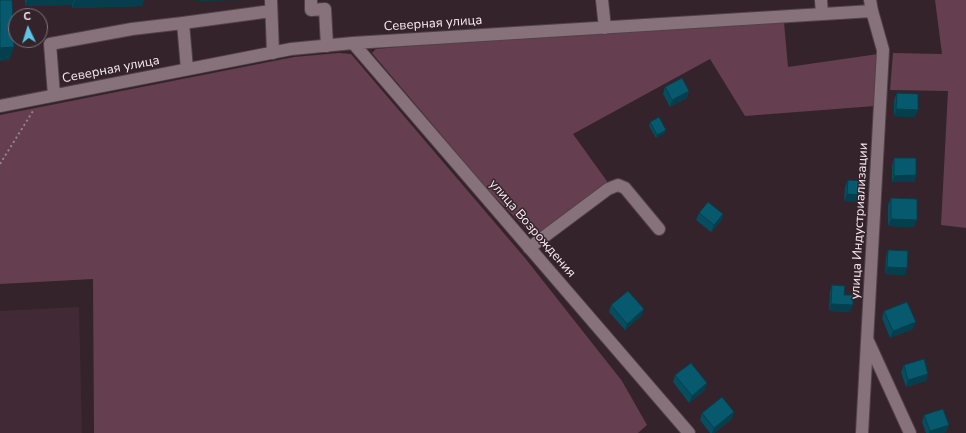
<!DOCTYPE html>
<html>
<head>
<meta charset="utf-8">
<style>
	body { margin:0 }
	#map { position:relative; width:966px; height:433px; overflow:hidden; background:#34232a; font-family:"Nunito Sans",sans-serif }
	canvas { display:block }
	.north { position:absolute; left:8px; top:8px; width:40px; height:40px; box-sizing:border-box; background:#34232a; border:1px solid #82737a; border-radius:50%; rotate:356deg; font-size:11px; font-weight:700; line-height:16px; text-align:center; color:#f8ecf1 }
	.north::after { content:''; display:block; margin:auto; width:14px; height:18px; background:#5cc7e7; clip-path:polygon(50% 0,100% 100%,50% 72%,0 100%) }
</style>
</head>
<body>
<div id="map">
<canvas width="966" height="433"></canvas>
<div class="north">С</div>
</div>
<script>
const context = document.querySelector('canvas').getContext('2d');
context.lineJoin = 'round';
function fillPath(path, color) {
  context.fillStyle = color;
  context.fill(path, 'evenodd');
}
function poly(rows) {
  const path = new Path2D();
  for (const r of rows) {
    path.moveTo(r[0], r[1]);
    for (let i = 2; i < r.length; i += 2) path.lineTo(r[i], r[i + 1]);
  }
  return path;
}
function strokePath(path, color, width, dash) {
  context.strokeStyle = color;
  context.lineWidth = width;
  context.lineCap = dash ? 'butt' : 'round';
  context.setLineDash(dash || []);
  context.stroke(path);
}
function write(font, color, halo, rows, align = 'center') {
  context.font = font + ' "Nunito Sans",sans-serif';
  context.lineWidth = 3;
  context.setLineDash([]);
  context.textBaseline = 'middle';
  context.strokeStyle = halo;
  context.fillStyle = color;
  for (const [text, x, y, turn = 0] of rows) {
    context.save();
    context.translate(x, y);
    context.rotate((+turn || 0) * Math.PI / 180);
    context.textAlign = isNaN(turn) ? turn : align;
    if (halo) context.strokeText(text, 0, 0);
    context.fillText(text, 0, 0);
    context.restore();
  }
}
const built = poly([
	[79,307,82,433,0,433,0,311]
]);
const green = poly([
	[935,0,966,0,966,228,941,225,948,91,890,90,893,53,942,54],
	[784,22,788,67,878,54,875,106,745,116,710,59,573,134,609,184,541,244,488,190,372,53,376,49,409,46],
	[339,53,351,54,525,258,622,381,647,425,638,433,94,433,93,279,0,284,0,115,294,57]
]);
const path = poly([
	[0,164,33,111]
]);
const minor = poly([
	[271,0,273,53],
	[311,0,311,10,325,9,327,46],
	[602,0,605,28],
	[821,0,822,14],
	[183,23,187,69],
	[353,43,689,433],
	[54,95,50,44,132,29,183,23,271,11],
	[0,106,291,49,353,43,872,11],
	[529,248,608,189,618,185,625,188,659,229],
	[868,341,910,433],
	[862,433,883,50,872,11,870,0]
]);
const wall = poly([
	[25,0,144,0,142,6,72,8,72,5,25,6],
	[665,87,687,98,670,107,663,94],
	[897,93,915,117,894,116,894,100],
	[650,122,665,133,656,138,649,126],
	[894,158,916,175,914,182,892,182,892,165],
	[848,180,859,202,844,201,845,187],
	[891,198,914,227,888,226,888,205],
	[699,213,723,214,721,221,711,232,696,220],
	[888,250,905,275,885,274,886,257],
	[832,285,844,295,850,312,829,311,830,292],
	[611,305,644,309,641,316,625,330,609,312],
	[884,311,913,329,890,338,882,318],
	[904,365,928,374,926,381,906,387,901,372],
	[675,375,705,390,689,403,673,382],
	[702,413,732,419,714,433,710,433,700,420],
	[924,415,949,425,946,432,942,433,926,433,922,422]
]);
const shadedWall = poly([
	[27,0,74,0,72,5,25,6],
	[75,0,144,0,142,6,72,8],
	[199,0,245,0,198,1],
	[14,47,9,60,0,61,0,48],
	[689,91,687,98,670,107,672,100],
	[896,109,918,110,915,117,894,116],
	[666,130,665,133,656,138,657,135],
	[916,175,914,182,892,182,894,176],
	[847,194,862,195,859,202,844,201],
	[723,214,721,221,711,232,714,225],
	[891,219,917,220,914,227,888,226],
	[887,267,907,268,905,275,885,274],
	[831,304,853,305,850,312,829,311],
	[644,309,641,316,625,330,627,324],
	[916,322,913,329,890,338,893,331],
	[928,374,926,381,906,387,908,380],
	[707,383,705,390,689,403,692,396],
	[734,412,732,419,714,433,712,433,714,428],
	[949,425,946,432,942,433,929,433,930,431]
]);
const building = poly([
	[0,0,12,0,14,47,0,48,0,0],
	[682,78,689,91,672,100,665,87,682,78],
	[897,93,918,94,918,110,896,109,897,93],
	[659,117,666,130,657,135,650,122,659,117],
	[894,158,916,158,916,175,894,176,894,158],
	[848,180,863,181,862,195,847,194,848,180],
	[891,198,917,199,917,220,891,219,891,198],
	[708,202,723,214,714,225,699,213,708,202],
	[888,250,908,251,907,268,887,267,888,250],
	[832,285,845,286,844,295,853,295,853,305,831,304,832,285],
	[628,291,644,309,627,324,611,305,628,291],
	[907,302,916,322,893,331,884,311,907,302],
	[924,359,928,374,908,380,904,365,924,359],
	[691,363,707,383,692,396,675,375,691,363],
	[722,397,734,412,714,428,702,413,722,397],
	[943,409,949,425,930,431,924,415,943,409]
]);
const streetNames = [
	["Северная улица",433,24,-4],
	["Северная улица",111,70,-11],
	["улица Индустриализации",860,221,-87],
	["улица Возрождения",532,229,49]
];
fillPath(built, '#412a35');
fillPath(green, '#653e50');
strokePath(minor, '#504248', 14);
strokePath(path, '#94858b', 2, [2, 3]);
strokePath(minor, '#87727b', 12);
fillPath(wall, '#064d5f');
fillPath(shadedWall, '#053f4d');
fillPath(building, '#075a6e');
strokePath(building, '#053f4d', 1);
write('13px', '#f8ecf1', '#34232a', streetNames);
</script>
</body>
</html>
